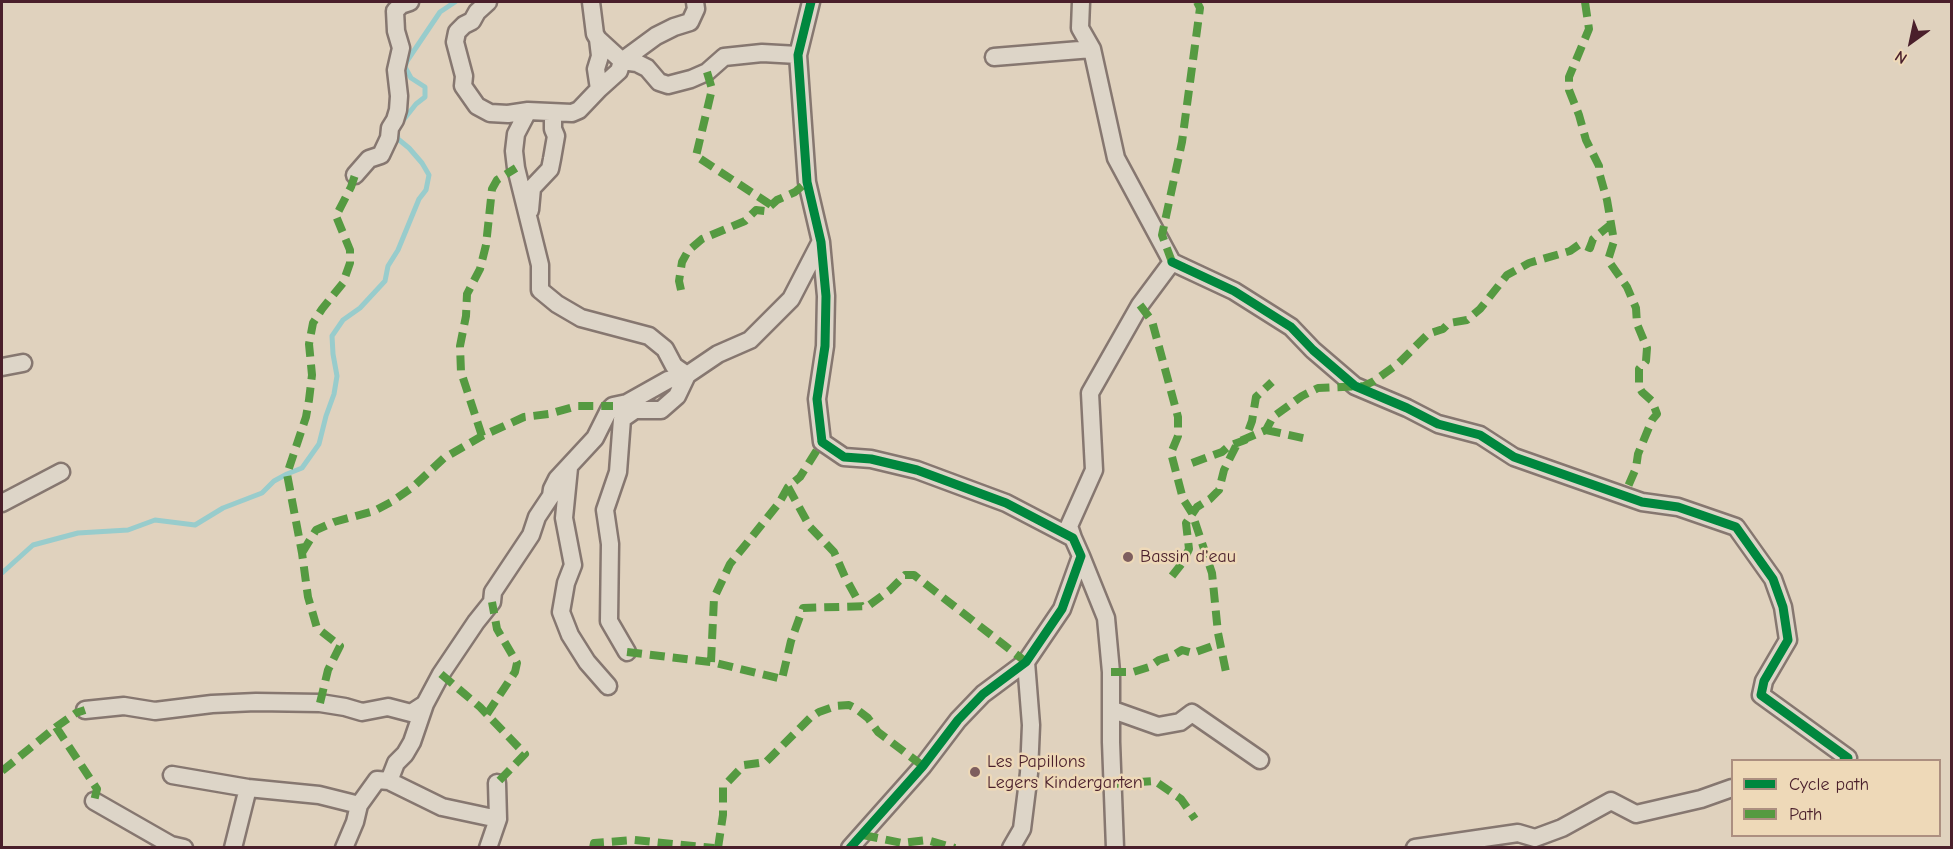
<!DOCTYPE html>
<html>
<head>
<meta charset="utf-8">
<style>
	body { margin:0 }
	#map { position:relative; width:1953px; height:849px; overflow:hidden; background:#e0d2be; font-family:"Comic Neue",sans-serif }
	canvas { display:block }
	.frame { position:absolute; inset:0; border:3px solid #4a1f2b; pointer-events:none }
	.legend { position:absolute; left:1731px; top:759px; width:210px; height:78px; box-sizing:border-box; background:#eed9b8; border:2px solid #ac8f80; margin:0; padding:8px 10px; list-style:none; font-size:18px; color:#4a1f2b }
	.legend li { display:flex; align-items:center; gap:12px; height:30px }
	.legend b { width:30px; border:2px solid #ac8f80 }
	.north { position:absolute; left:1881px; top:12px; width:60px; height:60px; -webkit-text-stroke:4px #eed9b8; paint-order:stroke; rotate:213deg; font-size:16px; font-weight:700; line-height:24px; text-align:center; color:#4a1f2b }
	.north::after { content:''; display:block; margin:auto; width:21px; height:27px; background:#4a1f2b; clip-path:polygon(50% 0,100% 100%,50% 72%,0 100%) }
</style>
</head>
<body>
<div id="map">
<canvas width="1953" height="849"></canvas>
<div class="frame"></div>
<ul class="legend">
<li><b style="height:8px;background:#00873e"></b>Cycle path</li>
<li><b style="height:8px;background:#559a41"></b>Path</li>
</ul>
<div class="north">N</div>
</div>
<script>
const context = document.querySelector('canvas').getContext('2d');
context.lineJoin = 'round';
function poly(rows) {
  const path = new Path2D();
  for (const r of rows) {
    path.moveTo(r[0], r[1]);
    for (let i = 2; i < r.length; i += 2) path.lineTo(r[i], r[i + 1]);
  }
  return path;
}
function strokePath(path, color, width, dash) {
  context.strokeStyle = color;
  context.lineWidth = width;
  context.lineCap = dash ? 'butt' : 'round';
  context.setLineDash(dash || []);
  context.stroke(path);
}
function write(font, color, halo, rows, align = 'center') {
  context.font = font + ' "Comic Neue",sans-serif';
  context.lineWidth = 5;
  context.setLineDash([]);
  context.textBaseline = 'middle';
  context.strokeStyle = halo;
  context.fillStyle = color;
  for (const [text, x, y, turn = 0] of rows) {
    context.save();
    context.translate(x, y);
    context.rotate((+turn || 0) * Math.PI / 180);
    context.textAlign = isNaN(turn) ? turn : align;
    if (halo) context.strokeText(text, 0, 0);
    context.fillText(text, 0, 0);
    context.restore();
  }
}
const stream = poly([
	[401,123,416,104,425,97,425,87,411,78,405,67,407,61,440,12,455,2],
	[2,573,33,545,78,533,128,530,155,520,195,525,223,508,262,493,274,481,287,474,302,468,319,444,326,416,334,394,337,376,333,354,332,336,343,320,360,308,385,281,388,266,398,250,419,199,426,190,429,175,422,163,409,148,398,139,397,132]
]);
const minor = poly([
	[488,2,477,12,472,21,464,25,457,32,455,42,464,76,463,86,477,106,490,113,508,114,528,111],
	[591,2,595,34,598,39,600,56,596,69,599,89,579,110,572,113,528,111,516,134,514,151,516,168,540,265,540,290,557,304,581,318,649,336,665,349,674,366,687,375],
	[811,2,798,55,807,182,821,242,826,296,825,346,817,399,822,442,844,457,871,459,917,470,1006,503,1073,538,1081,556,1062,609,1026,662,983,694,958,720,923,766,850,848],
	[598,39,622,61,637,63,647,68,659,82,668,85,691,79,707,72,724,57,762,53,798,55],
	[994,57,1092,49],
	[599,89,619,71,622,61,656,36,674,27,690,22,696,9,695,2],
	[355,175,369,159,381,155,389,138,390,128,395,120,398,110,399,96,396,70,401,48,396,31,395,11,401,5,410,2],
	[530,210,532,188,550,169,552,159,556,136,553,129,553,113],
	[1172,262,1234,291,1291,327,1313,350,1355,386,1407,408,1438,424,1480,435,1514,457,1642,502,1678,507,1736,527,1773,579,1783,607,1788,640,1764,681,1761,695,1848,758,1844,760],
	[2,367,23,363],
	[569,468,564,518,573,565,566,583,561,612,570,635,587,662,608,686],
	[2,503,61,472],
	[1073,538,1069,526,1094,470,1090,393,1140,305,1172,262,1116,158,1092,49,1080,28,1081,2],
	[1081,556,1106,618,1111,672,1111,742,1115,848],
	[627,652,609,621,610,544,605,510,618,472,622,419,635,410,661,410,677,396,687,375,718,354,750,340,791,299,820,243],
	[85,710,124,706,155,711,212,704,256,702,320,703,345,707,362,712,388,707,411,713,425,704,441,674,476,622,492,602,493,592,531,535,537,517,551,496,552,489,557,479,595,438,609,410,613,406,627,403,668,380,687,375],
	[1113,710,1158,726,1180,722,1192,713,1260,760],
	[172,775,248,788,319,795,359,805,377,780,389,781,442,807,498,819],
	[389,781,396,763,405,754,412,742,425,704],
	[94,801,171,845,184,848],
	[233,848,248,788],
	[344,848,355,822,359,805],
	[488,848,498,819,497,783],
	[1011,848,1022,829,1029,773,1031,725,1026,662],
	[1415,848,1518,833,1535,838,1562,828,1611,801,1636,814,1701,799,1732,788]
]);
const quiet = poly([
	[1585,2,1589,29,1569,77,1569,90,1579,115,1586,140,1599,166,1599,172,1607,200,1614,241,1608,260,1627,287,1636,308,1637,324,1647,348,1646,361,1639,369,1639,387,1642,392,1652,401,1657,414,1652,420,1638,454,1636,468,1626,491,1625,496],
	[707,72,712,89,696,156,771,205],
	[1172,262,1162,235,1182,142,1200,8,1197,2],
	[681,290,679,281,682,262,688,251,702,239,745,221,756,210,765,211,777,200,795,192,807,182],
	[1140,305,1152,321,1178,417,1178,436,1171,453,1183,499,1192,513,1212,573,1218,633,1226,672],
	[1266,430,1307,439],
	[482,436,461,372,460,346,466,316,467,294,480,269,486,245,492,189,497,180,516,168],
	[1192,463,1222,452,1229,446,1245,440,1252,421,1256,397,1272,382],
	[788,487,810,527,834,552,845,577,861,606],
	[302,553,316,530,334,522,374,511,393,501,414,486,444,458,482,436,524,417,549,414,577,406,613,406],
	[1172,576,1183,562,1189,549,1186,523,1197,507,1210,499,1219,490,1224,470,1238,442,1266,430,1273,417,1302,396,1318,388,1364,386,1374,381,1399,363,1428,334,1443,329,1449,323,1467,320,1480,309,1507,275,1529,263,1570,251,1580,244,1590,248,1593,239,1610,225],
	[627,652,711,662,782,679,791,641,803,608,868,606,890,590,905,575,914,575,1026,662],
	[711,662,714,598,730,564,779,503,788,487,800,477,822,442],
	[1111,672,1133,672,1149,667,1159,660,1172,656,1182,650,1193,653,1221,643],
	[441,674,480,707,525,754,497,783],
	[320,703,328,670,340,646,317,628,308,597,302,553,287,474,306,417,309,400,312,375,309,344,313,323,322,309,343,283,350,263,350,250,336,216,351,187,355,175],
	[487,714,515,672,517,663,497,629,492,602],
	[56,727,97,789,94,801],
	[2,771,56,727,76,713,85,710],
	[1113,784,1155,781,1181,799,1195,819],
	[863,835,902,843,927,840,955,848],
	[593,848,594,843,634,840,714,848],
	[718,848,723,815,723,787,744,765,766,762,810,718,819,712,836,706,849,705,855,708,868,718,878,732,923,766]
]);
const cycleway = poly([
	[811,2,798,55,807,182,821,242,826,296,825,346,817,399,822,442,844,457,871,459,917,470,1006,503,1073,538,1081,556,1062,609,1026,662,983,694,958,720,923,766,850,848],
	[1172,262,1234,291,1291,327,1313,350,1355,386,1407,408,1438,424,1480,435,1514,457,1642,502,1678,507,1736,527,1773,579,1783,607,1788,640,1764,681,1761,695,1848,758,1844,760]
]);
const markers = [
	[1128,557,6,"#7e5e5e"],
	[975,772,6,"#7e5e5e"]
];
const poiNames = [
	["Bassin d'eau",1140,557],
	["Les Papillons",987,762],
	["Legers Kindergarten",987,783]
];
strokePath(stream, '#98cccc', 5);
strokePath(minor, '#867770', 21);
strokePath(minor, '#ddd5c8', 16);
strokePath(quiet, '#559a41', 8, [15, 8]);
strokePath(cycleway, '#00873e', 9);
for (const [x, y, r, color] of markers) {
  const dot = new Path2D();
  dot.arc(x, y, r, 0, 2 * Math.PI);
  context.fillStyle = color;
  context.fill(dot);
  strokePath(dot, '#eed9b8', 2);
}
write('18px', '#4a1f2b', '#eed9b8', poiNames, 'left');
</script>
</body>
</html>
